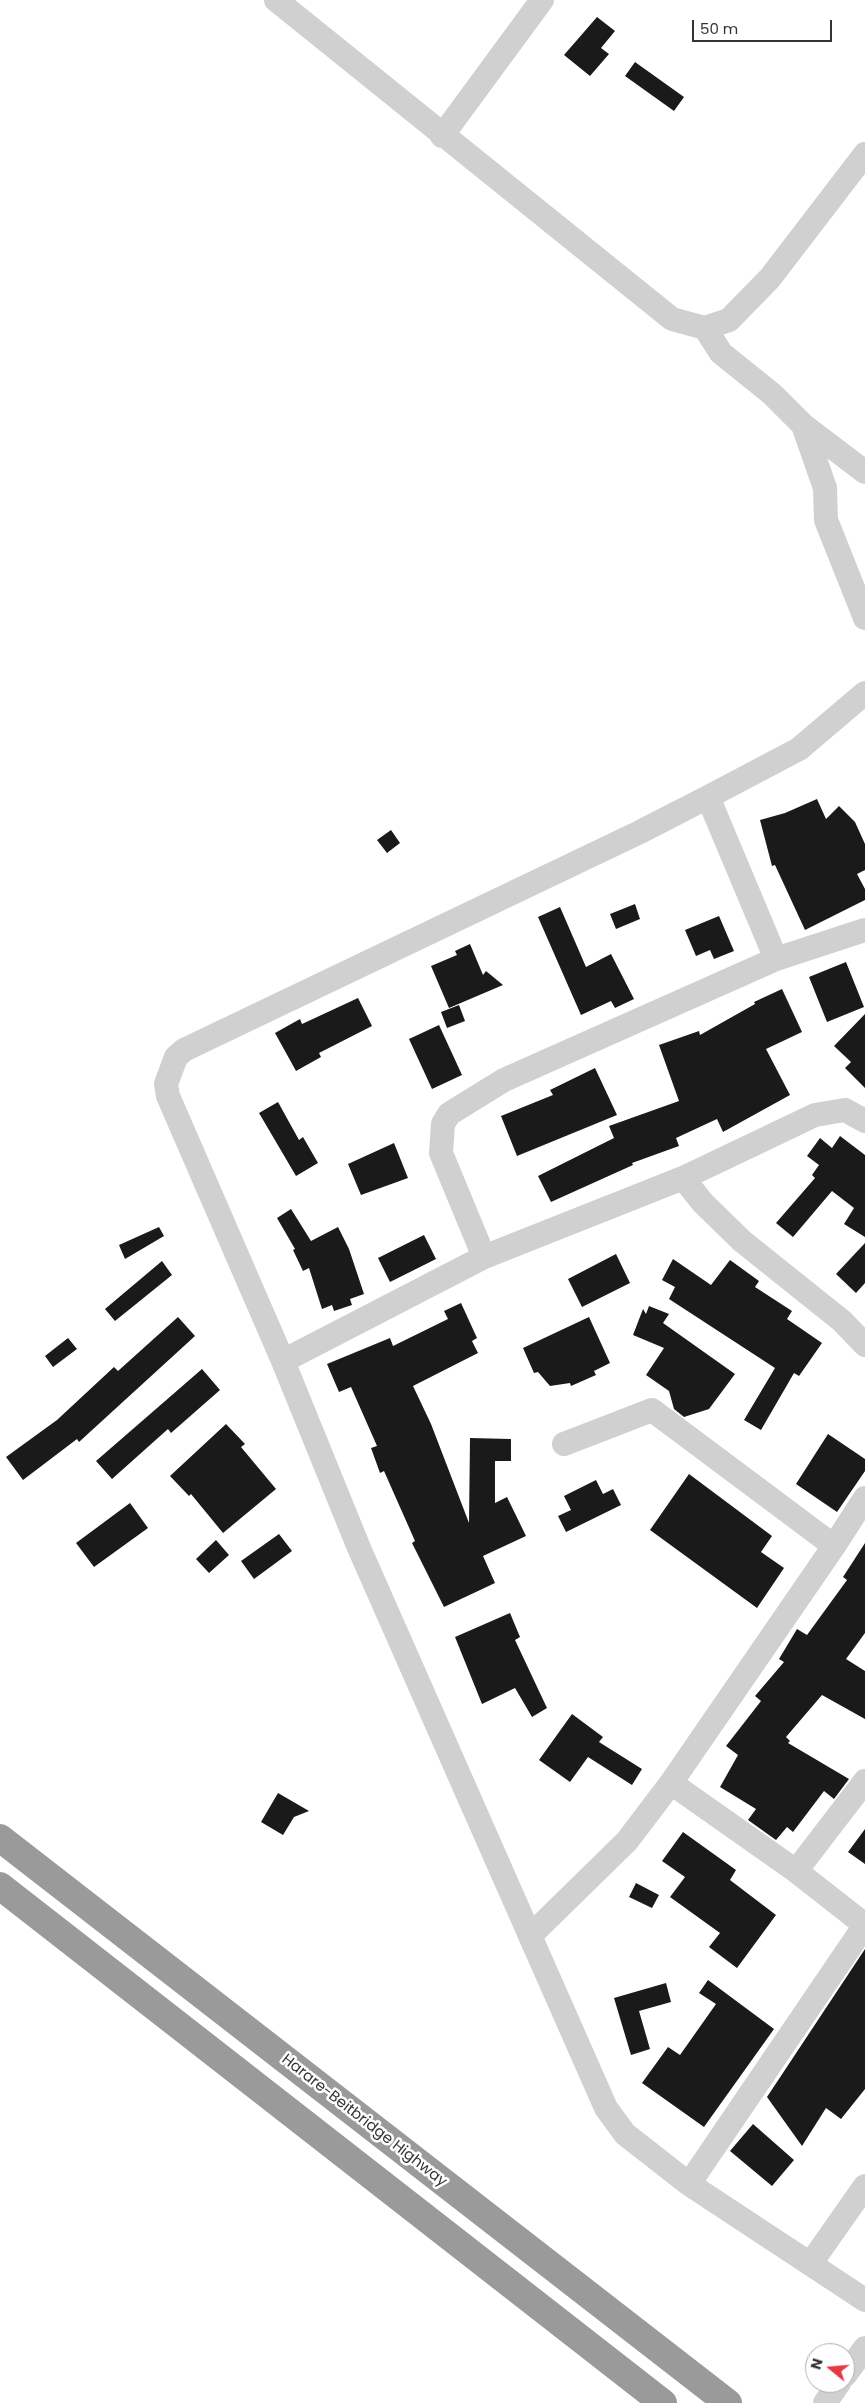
<!DOCTYPE html>
<html>
<head>
<meta charset="utf-8">
<style>
	body { margin:0 }
	#map { position:relative; width:865px; height:2403px; overflow:hidden; background:#fff; font-family:Poppins,sans-serif }
	canvas { display:block }
	.north { position:absolute; left:805px; top:2343px; width:50px; height:50px; box-sizing:border-box; background:#fff; border:1px solid #adadad; border-radius:50%; rotate:287deg; font-size:14px; font-weight:700; line-height:20px; text-align:center; color:#333 }
	.north::after { content:''; display:block; margin:auto; width:18px; height:22px; background:#e63946; clip-path:polygon(50% 0,100% 100%,50% 72%,0 100%) }
	.scale { position:absolute; left:692px; top:20px; width:140px; height:22px; box-sizing:border-box; border:2px solid #333; border-top:0; padding-left:6px; font-size:15px; line-height:18px; white-space:nowrap; color:#333; -webkit-text-stroke:4px #fff; paint-order:stroke }
</style>
</head>
<body>
<div id="map">
<canvas width="865" height="2403"></canvas>
<div class="north">N</div>
<div class="scale">50 m</div>
</div>
<script>
const context = document.querySelector('canvas').getContext('2d');
context.lineJoin = 'round';
function fillPath(path, color) {
  context.fillStyle = color;
  context.fill(path, 'evenodd');
}
function poly(rows) {
  const path = new Path2D();
  for (const r of rows) {
    path.moveTo(r[0], r[1]);
    for (let i = 2; i < r.length; i += 2) path.lineTo(r[i], r[i + 1]);
  }
  return path;
}
function strokePath(path, color, width, dash) {
  context.strokeStyle = color;
  context.lineWidth = width;
  context.lineCap = dash ? 'butt' : 'round';
  context.setLineDash(dash || []);
  context.stroke(path);
}
function write(font, color, halo, rows, align = 'center') {
  context.font = font + ' Poppins,sans-serif';
  context.lineWidth = 5;
  context.setLineDash([]);
  context.textBaseline = 'middle';
  context.strokeStyle = halo;
  context.fillStyle = color;
  for (const [text, x, y, turn = 0] of rows) {
    context.save();
    context.translate(x, y);
    context.rotate((+turn || 0) * Math.PI / 180);
    context.textAlign = isNaN(turn) ? turn : align;
    if (halo) context.strokeText(text, 0, 0);
    context.fillText(text, 0, 0);
    context.restore();
  }
}
const building = poly([
	[597,17,615,31,601,48,609,54,590,76,564,55],
	[635,62,684,97,674,111,625,76],
	[817,799,826,819,839,806,855,822,865,844,865,870,857,874,865,889,865,900,805,930,775,865,772,866,760,820,785,813],
	[391,830,400,843,387,853,377,840],
	[635,904,640,919,616,929,610,914],
	[560,907,586,967,611,954,634,999,615,1008,611,1001,581,1015,538,917],
	[719,916,734,951,714,959,710,950,696,956,685,930],
	[470,944,483,975,486,971,503,985,449,1008,431,966,457,955,455,951],
	[846,962,864,1007,827,1022,809,977],
	[782,989,802,1032,766,1049,790,1095,723,1132,717,1119,676,1138,679,1146,632,1163,633,1165,551,1202,538,1176,614,1138,609,1126,679,1101,659,1045,699,1031,700,1035,755,1004,754,1002],
	[358,998,372,1026,319,1053,321,1057,296,1071,275,1033,300,1019,302,1024],
	[459,1005,465,1021,447,1028,441,1012],
	[865,1014,865,1088,845,1068,851,1062,834,1046],
	[439,1025,462,1075,432,1089,409,1039],
	[595,1068,617,1115,517,1156,501,1116,553,1095,550,1090],
	[278,1102,299,1140,303,1137,318,1163,296,1176,259,1113],
	[840,1136,865,1155,865,1237,844,1224,854,1208,832,1191,793,1237,776,1223,815,1178,812,1175,819,1165,807,1156,820,1138,832,1148],
	[394,1143,408,1178,361,1195,348,1164],
	[291,1209,311,1241,338,1227,349,1249,364,1294,350,1299,352,1305,334,1311,332,1305,322,1309,309,1268,303,1271,293,1250,295,1249,277,1218],
	[159,1227,164,1236,125,1259,119,1245],
	[424,1235,436,1259,390,1282,378,1258],
	[865,1243,865,1283,856,1293,836,1274],
	[616,1254,630,1283,582,1307,568,1279],
	[673,1259,711,1285,730,1260,759,1281,755,1287,792,1311,787,1319,822,1343,799,1376,794,1373,761,1430,744,1420,775,1368,669,1299,675,1287,662,1280],
	[162,1261,172,1275,115,1321,105,1309],
	[461,1303,477,1338,472,1341,478,1353,413,1386,431,1424,469,1523,470,1438,511,1439,511,1461,495,1461,495,1503,507,1497,526,1536,483,1556,495,1583,444,1607,412,1543,415,1541,384,1471,380,1473,371,1448,377,1446,351,1387,339,1392,327,1364,390,1338,393,1346,448,1319,444,1311],
	[649,1306,669,1314,663,1323,735,1374,709,1409,684,1417,674,1409,669,1391,646,1375,664,1348,633,1335,643,1309,646,1314],
	[178,1317,195,1336,79,1442,77,1439,23,1480,6,1457,57,1420,114,1367,118,1371],
	[589,1317,610,1363,594,1371,596,1375,571,1386,570,1383,550,1386,538,1372,534,1373,523,1348],
	[68,1338,77,1349,53,1367,45,1356],
	[202,1369,220,1390,171,1433,168,1429,112,1479,96,1461],
	[226,1424,245,1444,241,1447,276,1489,223,1533,191,1494,189,1496,170,1476],
	[828,1434,865,1459,865,1471,837,1512,796,1484],
	[689,1474,772,1536,761,1552,784,1568,757,1608,650,1530],
	[596,1480,603,1494,613,1489,621,1505,566,1532,558,1516,571,1510,564,1496],
	[130,1503,148,1528,94,1567,76,1543],
	[279,1534,292,1551,254,1579,241,1561],
	[216,1540,229,1555,209,1573,196,1559],
	[865,1543,865,1633,846,1659,865,1671,865,1719,822,1695,786,1737,790,1741,788,1743,849,1779,834,1799,824,1791,793,1832,787,1827,776,1840,748,1820,756,1809,720,1787,738,1755,726,1746,761,1701,755,1696,784,1662,779,1659,797,1629,807,1635,847,1580,843,1577],
	[510,1613,520,1637,515,1640,547,1708,532,1717,515,1688,482,1704,455,1637],
	[572,1714,603,1737,599,1742,642,1769,632,1785,588,1757,570,1782,539,1760],
	[278,1793,309,1811,294,1817,283,1835,261,1822],
	[865,1829,865,1864,848,1852],
	[683,1832,736,1870,730,1880,776,1915,737,1968,709,1947,720,1933,670,1897,685,1877,662,1861],
	[636,1883,659,1895,652,1908,629,1897],
	[865,1949,865,2089,841,2119,826,2108,802,2146,767,2097],
	[708,1980,774,2029,704,2127,642,2083,668,2047,680,2055,716,2004,699,1993],
	[666,1983,671,2002,639,2011,650,2049,631,2055,614,1998],
	[753,2124,794,2160,772,2186,730,2151]
]);
const minor = poly([
	[276,0,672,319,705,328,729,320,770,278,865,154],
	[442,136,542,0],
	[705,328,721,353,772,394,803,425,865,472],
	[803,425,825,488,826,520,865,618],
	[865,693,799,749,708,797,640,832,184,1050,176,1057,166,1084,168,1096,283,1361,359,1548,606,2108,625,2134,689,2184,865,2300],
	[708,797,776,959],
	[683,1178,703,1203,742,1241,842,1321,865,1345],
	[484,1257,441,1153,443,1124,449,1114,504,1080,776,959,865,930],
	[283,1361,484,1257,683,1178,815,1115,845,1110,865,1121],
	[564,1444,652,1410,834,1546],
	[671,1783,796,1871,865,1925],
	[796,1871,865,1781],
	[530,1936,627,1841,671,1783,834,1546,865,1498],
	[689,2184,865,1925],
	[811,2263,865,2186],
	[845,2375,865,2348],
	[825,2403,839,2383]
]);
const highway = poly([
	[0,1838,728,2403],
	[0,1886,663,2403]
]);
const streetNames = [
	["Harare-Beitbridge Highway",364,2121,38]
];
fillPath(building, '#1a1a1a');
strokePath(minor, '#d0d0d0', 24);
strokePath(highway, '#9a9a9a', 28);
write('15px', '#333', '#fff', streetNames);
</script>
</body>
</html>
